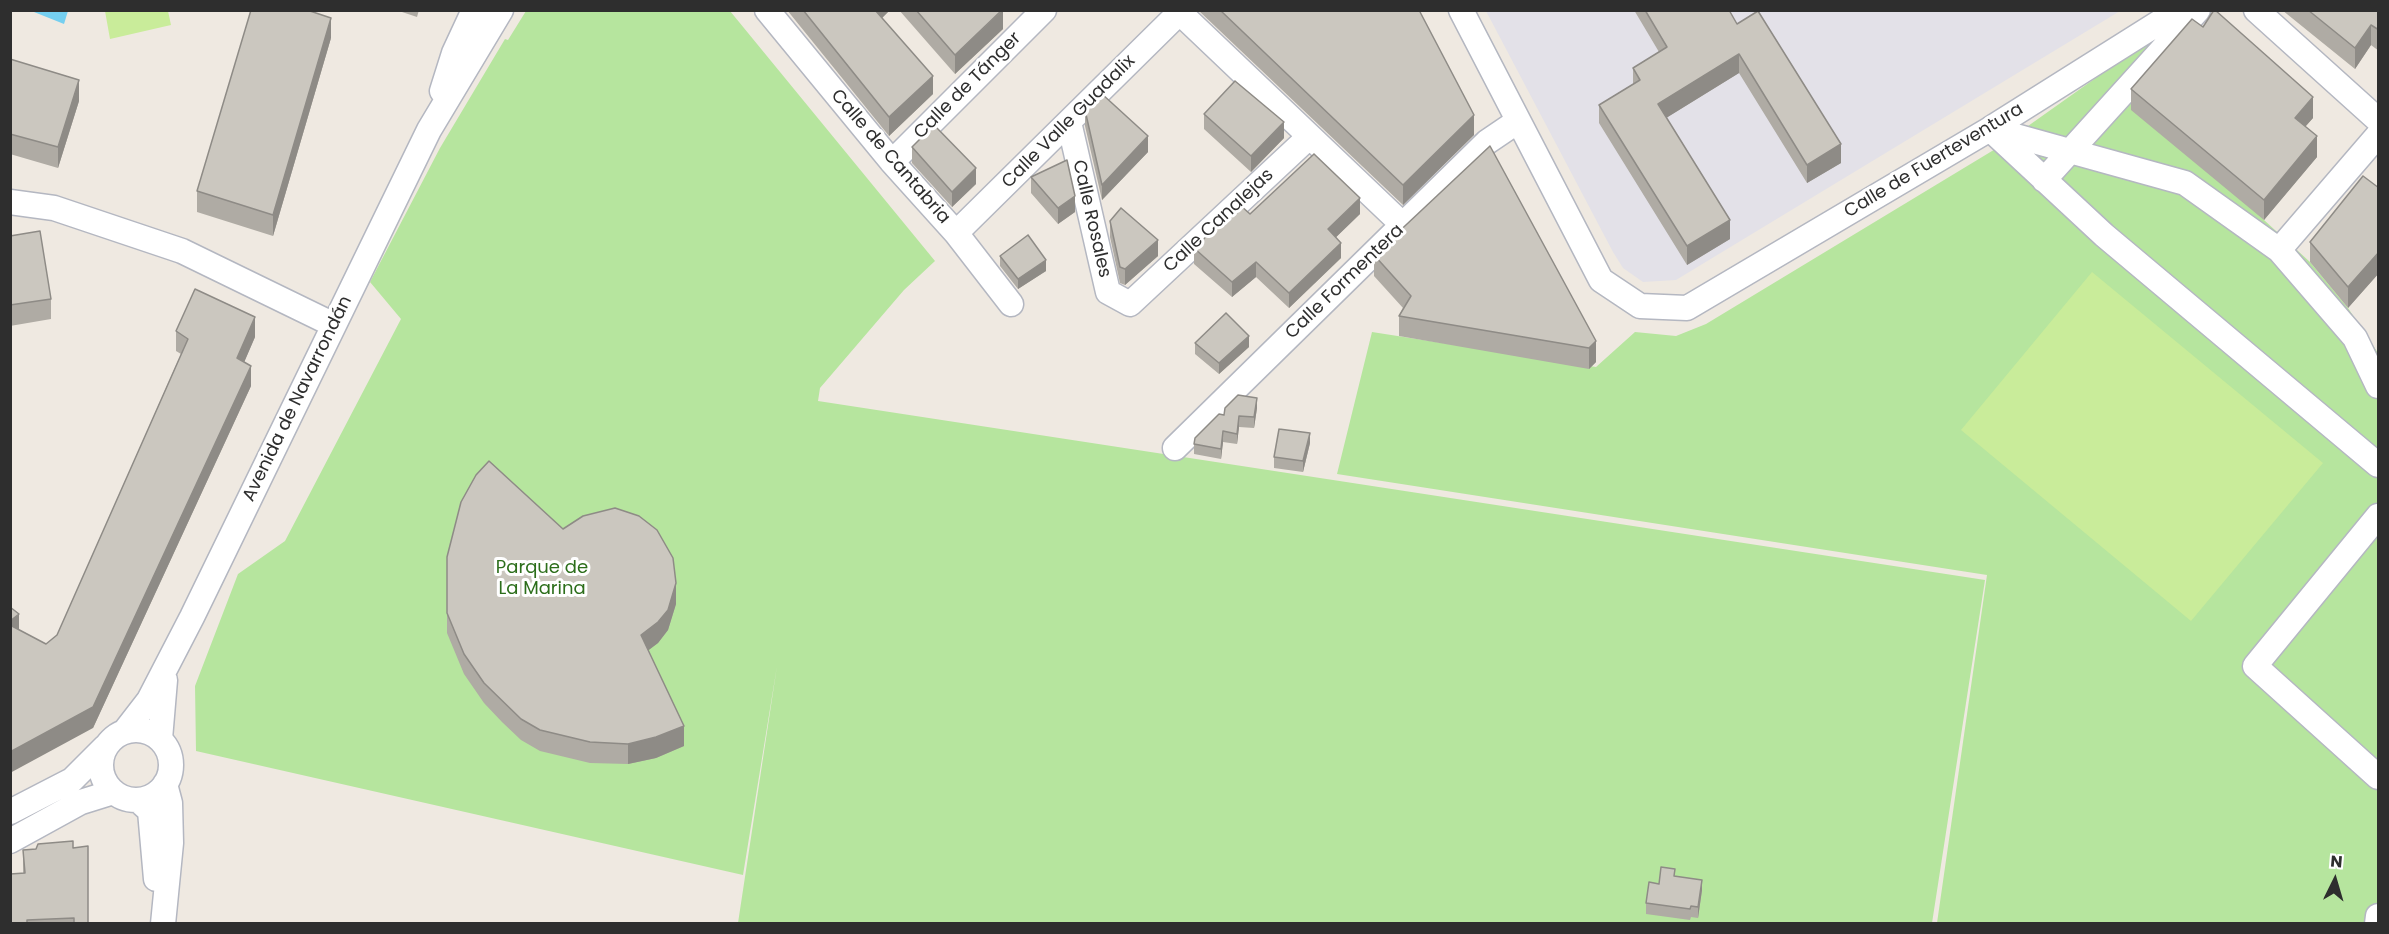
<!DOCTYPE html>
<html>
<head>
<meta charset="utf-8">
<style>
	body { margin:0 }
	#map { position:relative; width:2389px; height:934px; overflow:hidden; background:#efe9e1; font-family:Poppins,sans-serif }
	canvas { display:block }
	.frame { position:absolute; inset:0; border:12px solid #2e2e2e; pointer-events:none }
	.north { position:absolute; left:2305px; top:850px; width:60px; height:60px; -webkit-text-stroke:4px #fff; paint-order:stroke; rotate:5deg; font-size:16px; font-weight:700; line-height:24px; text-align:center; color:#2e2e2e }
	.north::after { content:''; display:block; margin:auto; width:21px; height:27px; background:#2e2e2e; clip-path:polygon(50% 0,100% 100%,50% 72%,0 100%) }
</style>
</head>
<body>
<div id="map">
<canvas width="2389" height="934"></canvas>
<div class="frame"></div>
<div class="north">N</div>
</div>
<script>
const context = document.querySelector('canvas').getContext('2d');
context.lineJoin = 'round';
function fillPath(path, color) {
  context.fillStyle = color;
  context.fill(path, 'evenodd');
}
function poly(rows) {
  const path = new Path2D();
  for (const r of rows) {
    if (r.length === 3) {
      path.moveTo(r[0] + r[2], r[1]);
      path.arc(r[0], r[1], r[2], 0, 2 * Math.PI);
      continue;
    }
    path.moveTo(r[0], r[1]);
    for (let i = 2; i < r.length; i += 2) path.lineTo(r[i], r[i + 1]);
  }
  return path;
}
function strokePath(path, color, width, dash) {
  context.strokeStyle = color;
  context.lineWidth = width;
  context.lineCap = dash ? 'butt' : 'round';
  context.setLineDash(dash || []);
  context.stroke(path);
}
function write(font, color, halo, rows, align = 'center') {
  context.font = font + ' Poppins,sans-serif';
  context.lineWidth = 6;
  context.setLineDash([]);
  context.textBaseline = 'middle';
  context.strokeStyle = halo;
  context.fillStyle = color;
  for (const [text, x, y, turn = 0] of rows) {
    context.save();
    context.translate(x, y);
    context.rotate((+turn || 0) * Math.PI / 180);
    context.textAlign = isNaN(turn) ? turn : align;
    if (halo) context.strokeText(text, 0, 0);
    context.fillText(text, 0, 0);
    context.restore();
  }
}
const industrial = poly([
	[1486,11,2120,11,1676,280,1643,282,1623,268,1613,252]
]);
const green = poly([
	[526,11,730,11,935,261,904,290,820,388,818,401,1985,580,1932,923,738,923,777,666,743,875,196,751,195,686,238,574,285,541,401,319,370,282,440,148,505,39,508,40],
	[2169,26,2264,220,2310,262,2348,308,2378,353,2378,923,1937,923,1987,575,1337,474,1372,332,1596,367,1635,332,1676,336,1706,324,1997,148]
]);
const pitch = poly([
	[105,11,168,11,171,25,110,39],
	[2092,272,2323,463,2191,621,1961,430]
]);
const water = poly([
	[29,10,68,10,68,11,64,24]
]);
const street = poly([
	[767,10,892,162,956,233,1011,304],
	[1177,10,1403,225],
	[1461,10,1601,280,1640,306,1687,308,1990,129,2179,10],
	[2256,10,2378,120],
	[442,91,454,53,474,10],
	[1069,122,1108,292,1130,304,1309,137],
	[1990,129,2104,235,2378,465],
	[1994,130,2185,183,2279,250,2355,338,2378,386],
	[892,162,1044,10],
	[2044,180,2198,10],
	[10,202,54,208,182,251,334,325],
	[956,233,1182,10],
	[2279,250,2378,135],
	[1175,448,1487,142,1518,121],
	[2378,516,2255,666,2378,777],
	[136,765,35],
	[125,731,149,700,192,617,429,130,501,10],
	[160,739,165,680],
	[138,800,150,811,156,879],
	[10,812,72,780,105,747],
	[10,841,81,802,113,792],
	[163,924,171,843,170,803,165,784],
	[2377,924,2378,916]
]);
const wall = poly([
	[396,10,419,10,417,17],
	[787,10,890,10,882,18,933,94,889,136],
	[899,10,1003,10,1003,29,955,74],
	[1198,10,1419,10,1474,135,1403,205],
	[1634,10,1729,10,1737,24,1841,163,1807,183,1739,73,1666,118,1730,239,1687,265,1599,123,1599,105,1633,84,1633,68,1659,52],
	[2282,10,2379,10,2379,51,2371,45,2355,69],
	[2203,27,2313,118,2305,127,2317,157,2264,220,2131,110,2131,89],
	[331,38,273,236,197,212,197,191],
	[10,59,79,101,58,168,10,154],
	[1085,110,1148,152,1102,200,1085,126],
	[1204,114,1284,138,1251,172,1204,129],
	[912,147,976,184,952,207,912,163],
	[1031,177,1075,212,1058,224,1031,193],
	[2379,188,2379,273,2348,308,2310,262,2310,242],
	[1250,214,1360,214,1336,237,1341,258,1289,308,1256,277,1232,297,1194,264,1194,248],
	[1110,221,1158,256,1125,285,1120,283,1110,237],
	[10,236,51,299,51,319,10,326],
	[1374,255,1596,341,1596,362,1589,369,1399,336,1399,316,1403,308,1374,276],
	[1000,256,1046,271,1018,289,1000,266],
	[176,331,255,337,244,362,251,386,93,728,19,630,46,644,57,635,181,354,176,351],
	[1195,343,1249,347,1219,374,1195,354],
	[1257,408,1254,428,1239,427,1237,444,1223,442,1221,459,1194,454,1194,444,1224,415],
	[1310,443,1303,472,1274,468,1274,457],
	[563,529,676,604,668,630,658,643,648,650,684,746,656,758,628,764,590,763,540,751,521,740,502,722,484,703,464,674,447,633,447,557],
	[73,848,88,924,10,924,23,873,23,850],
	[1675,876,1702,890,1698,918,1691,917,1690,920,1646,914,1646,903,1659,884]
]);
const shadedWall = poly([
	[873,10,890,10,873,27],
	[1003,10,1003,29,955,74,955,55],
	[331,18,331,38,273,236,273,215],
	[2371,25,2371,45,2355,69,2355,48],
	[1739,54,1739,73,1658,123,1658,104],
	[933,76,933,94,889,136,889,117],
	[79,80,79,101,58,168,58,147],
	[2313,97,2313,118,2295,138,2295,118],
	[1474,115,1474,135,1403,205,1403,185],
	[1284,122,1284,138,1251,172,1251,156],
	[1148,136,1148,152,1102,200,1102,185],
	[2317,136,2317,157,2264,220,2264,200],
	[1841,144,1841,163,1807,183,1807,165],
	[976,168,976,184,952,207,952,192],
	[1075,196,1075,212,1058,224,1058,208],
	[1360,198,1360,214,1328,245,1328,229],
	[1730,220,1730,239,1687,265,1687,246],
	[1158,240,1158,256,1125,285,1125,269],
	[1341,243,1341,258,1289,308,1289,293],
	[2379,252,2379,273,2348,308,2348,287],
	[1046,260,1046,271,1018,289,1018,279],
	[1256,262,1256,277,1232,297,1232,282],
	[255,317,255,337,237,379,237,358],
	[1249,336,1249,347,1219,374,1219,363],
	[1596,341,1596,362,1589,369,1589,348],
	[251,366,251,386,93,728,10,773,10,752],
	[1257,398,1257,408,1254,428,1254,417],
	[1239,416,1239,427,1237,444,1237,434],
	[1223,431,1223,442,1221,459,1221,449],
	[1310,433,1310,443,1303,472,1303,461],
	[676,583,676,604,668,630,658,643,641,656,641,635],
	[19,614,19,635,10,642,10,621],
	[684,726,684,746,656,758,628,764,628,744],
	[1702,880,1702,890,1698,918,1698,907]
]);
const building = poly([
	[251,10,307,10,331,18,273,215,197,191,251,10],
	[803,10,875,10,933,76,889,117,803,10],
	[916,10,1002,10,955,55,916,10],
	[1220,10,1419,10,1474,115,1403,185,1220,10],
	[1645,10,1729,10,1737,24,1758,11,1841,144,1807,165,1739,54,1658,104,1730,220,1687,246,1599,105,1640,80,1633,68,1667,47,1645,10],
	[2214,10,2215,10,2313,97,2295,118,2317,136,2264,200,2131,89,2192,19,2203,27,2214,10],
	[2308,10,2379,10,2379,30,2371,25,2355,48,2308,10],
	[10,59,79,80,58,147,10,134,10,59],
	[1235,81,1284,122,1251,156,1204,114,1235,81],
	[1102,94,1148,136,1102,185,1085,110,1102,94],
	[934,125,976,168,952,192,912,147,934,125],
	[1490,146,1596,341,1589,348,1399,316,1411,296,1374,255,1490,146],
	[1314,154,1360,198,1328,229,1341,243,1289,293,1256,262,1232,282,1194,248,1240,205,1250,214,1314,154],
	[1067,160,1075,196,1058,208,1031,177,1067,160],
	[2363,176,2379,188,2379,252,2348,287,2310,242,2363,176],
	[1121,208,1158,240,1125,269,1120,267,1110,221,1121,208],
	[40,231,51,299,10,305,10,236,40,231],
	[1028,235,1046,260,1018,279,1000,256,1028,235],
	[195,289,255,317,237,358,251,366,93,707,10,752,10,625,46,644,57,635,188,339,176,331,195,289],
	[1226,313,1249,336,1219,363,1195,343,1226,313],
	[1238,395,1257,398,1254,417,1239,416,1237,434,1223,431,1221,449,1194,444,1195,438,1219,414,1224,415,1225,408,1238,395],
	[1279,429,1310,433,1303,461,1274,457,1279,429],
	[489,461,563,529,583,516,615,508,639,516,657,530,673,558,676,583,668,610,658,622,641,635,684,726,656,737,628,744,590,742,540,730,521,719,484,683,464,654,447,613,447,557,461,502,476,475,489,461],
	[10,607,19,614,10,621,10,607],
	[73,841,73,848,88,846,88,924,74,924,74,918,27,920,27,924,10,924,10,874,25,873,23,850,36,849,38,844,73,841],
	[1661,867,1675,869,1674,876,1702,880,1698,907,1691,906,1690,909,1646,903,1649,882,1659,884,1661,867]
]);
const streetNames = [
	["Calle de Tánger",968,86,-45],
	["Calle Valle Guadalix",1069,122,-45],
	["Calle de Cantabria",890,157,49],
	["Calle de Fuerteventura",1934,161,-31],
	["Calle Rosales",1091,219,77],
	["Calle Canalejas",1219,221,-43],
	["Calle Formentera",1345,282,-44],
	["Avenida de Navarrondán",298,399,-64]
];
const parkNames = [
	["Parque de",542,568],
	["La Marina",542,589]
];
fillPath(industrial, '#e3e1e8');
fillPath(green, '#b6e59e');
fillPath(pitch, '#c9ec9a');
fillPath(water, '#75cff0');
strokePath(street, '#b4b7c1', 27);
strokePath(street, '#fff', 24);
fillPath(wall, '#afaba4');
fillPath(shadedWall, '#8e8b86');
fillPath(building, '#cbc7bf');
strokePath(building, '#8e8b86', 1.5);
write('18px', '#2e2e2e', '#fff', streetNames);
write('18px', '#2c6e1b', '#fff', parkNames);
</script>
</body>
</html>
